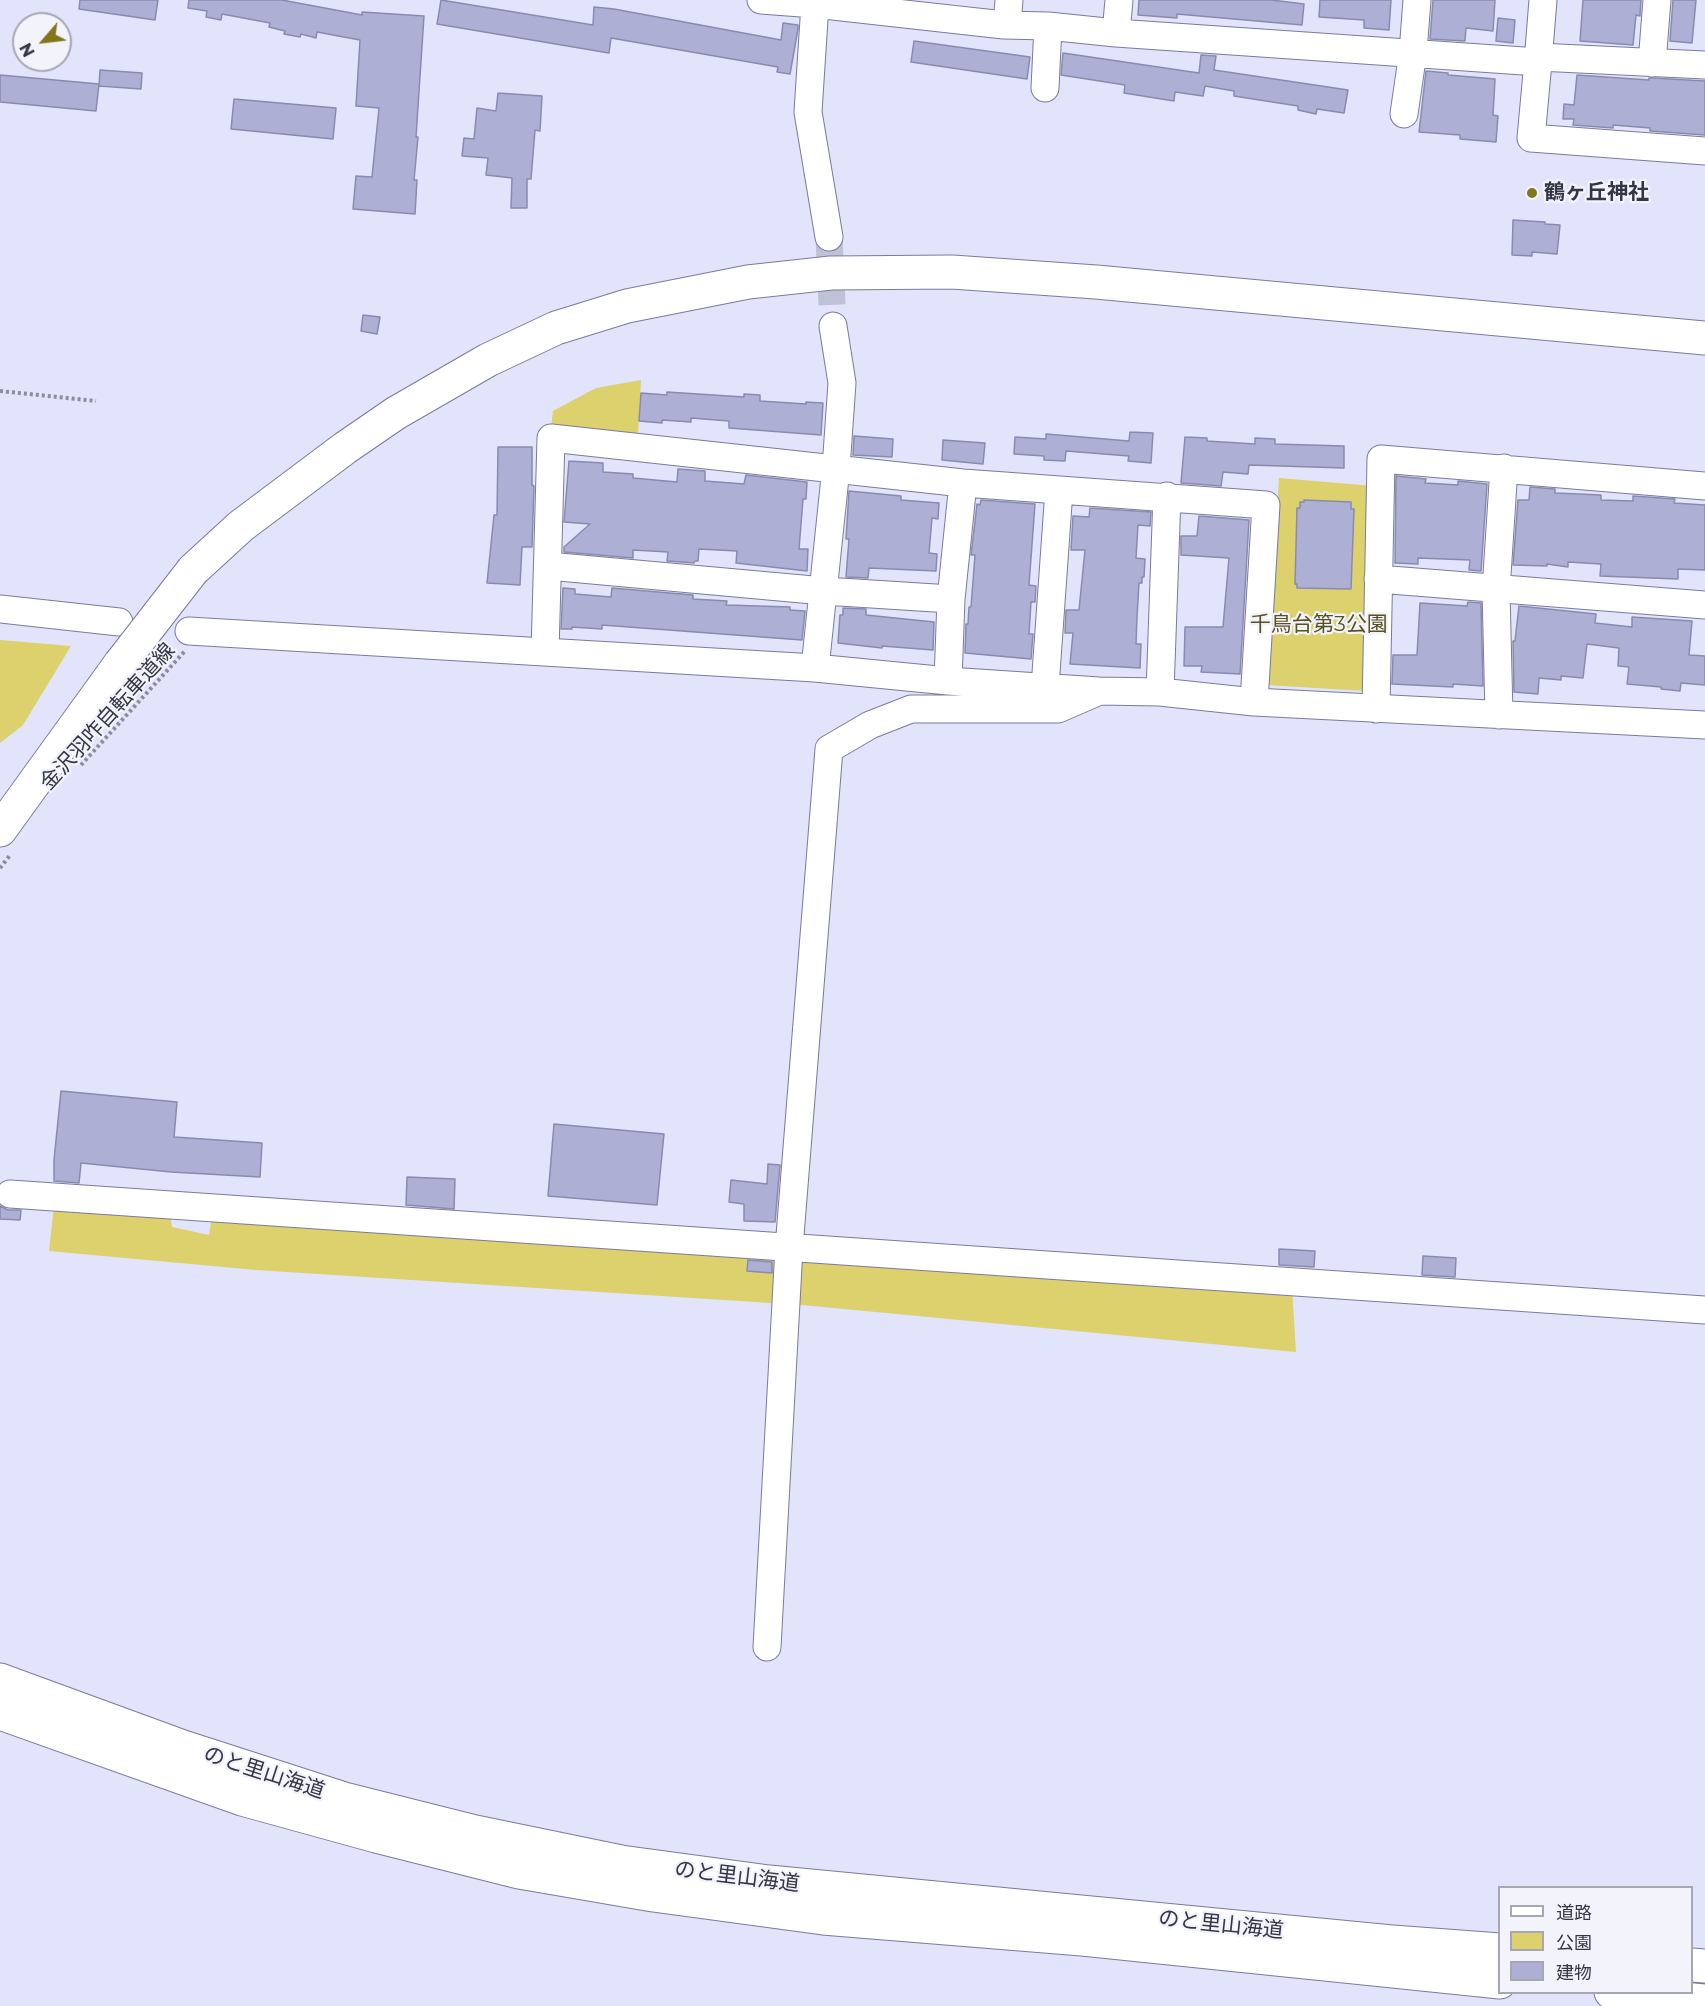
<!DOCTYPE html>
<html>
<head>
<meta charset="utf-8">
<style>
	body { margin:0 }
	#map { position:relative; width:1705px; height:2006px; overflow:hidden; background:#e2e4fb; font-family:Montserrat,"Noto Sans JP",sans-serif }
	canvas { display:block }
	.legend { position:absolute; left:1498px; top:1886px; width:195px; height:108px; box-sizing:border-box; background:#f2f3fb; border:2px solid #a6a7b2; margin:0; padding:8px 10px; list-style:none; font-size:18px; color:#353645 }
	.legend li { display:flex; align-items:center; gap:12px; height:30px }
	.legend b { width:30px; border:2px solid #a6a7b2 }
	.north { position:absolute; left:12px; top:12px; width:60px; height:60px; box-sizing:border-box; background:#f2f3fb; border:2px solid #a6a7b2; border-radius:50%; rotate:242deg; font-size:16px; font-weight:700; line-height:24px; text-align:center; color:#353645 }
	.north::after { content:''; display:block; margin:auto; width:21px; height:27px; background:#81771a; clip-path:polygon(50% 0,100% 100%,50% 72%,0 100%) }
</style>
</head>
<body>
<div id="map">
<canvas width="1705" height="2006"></canvas>
<ul class="legend">
<li><b style="height:8px;background:#fff"></b>道路</li>
<li><b style="height:16px;background:#dcd16c"></b>公園</li>
<li><b style="height:16px;background:#adafd4"></b>建物</li>
</ul>
<div class="north">N</div>
</div>
<script>
const context = document.querySelector('canvas').getContext('2d');
context.lineJoin = 'round';
function fillPath(path, color) {
  context.fillStyle = color;
  context.fill(path, 'evenodd');
}
function poly(rows) {
  const path = new Path2D();
  for (const r of rows) {
    path.moveTo(r[0], r[1]);
    for (let i = 2; i < r.length; i += 2) path.lineTo(r[i], r[i + 1]);
  }
  return path;
}
function strokePath(path, color, width, dash) {
  context.strokeStyle = color;
  context.lineWidth = width;
  context.lineCap = dash ? 'butt' : 'round';
  context.setLineDash(dash || []);
  context.stroke(path);
}
function write(font, color, halo, rows, align = 'center') {
  context.font = font + ' Montserrat,"Noto Sans JP",sans-serif';
  context.lineWidth = 4.5;
  context.setLineDash([]);
  context.textBaseline = 'middle';
  context.strokeStyle = halo;
  context.fillStyle = color;
  for (const [text, x, y, turn = 0] of rows) {
    context.save();
    context.translate(x, y);
    context.rotate((+turn || 0) * Math.PI / 180);
    context.textAlign = isNaN(turn) ? turn : align;
    if (halo) context.strokeText(text, 0, 0);
    context.fillText(text, 0, 0);
    context.restore();
  }
}
const green = poly([
	[641,380,638,434,551,428,553,411,596,388],
	[1279,478,1373,486,1365,691,1266,685],
	[0,640,71,646,23,725,0,743],
	[54,1206,170,1212,172,1227,209,1235,212,1216,1292,1289,1296,1352,802,1305,256,1270,49,1251]
]);
const building = poly([
	[80,0,158,0,155,20,79,9,80,0],
	[189,0,282,0,362,15,362,12,424,16,416,137,418,137,414,180,417,180,415,214,353,209,356,176,372,177,379,108,356,106,360,40,317,32,316,38,301,34,300,37,284,34,285,31,269,27,270,23,222,14,221,20,206,17,207,11,188,8,189,0],
	[441,0,593,25,594,7,614,9,781,40,783,23,798,25,798,29,790,74,777,72,778,67,611,38,609,53,437,24,441,0],
	[1139,0,1272,0,1304,4,1302,25,1177,14,1177,18,1138,15,1139,0],
	[1320,0,1391,0,1389,30,1364,28,1364,20,1319,17,1320,0],
	[1433,0,1495,0,1493,31,1466,28,1465,41,1430,39,1433,0],
	[1583,0,1641,0,1640,16,1636,15,1633,45,1580,41,1583,0],
	[1673,0,1696,0,1692,43,1670,41,1673,0],
	[1498,18,1515,20,1513,43,1496,41,1498,18],
	[914,41,1030,57,1027,79,911,62,914,41],
	[1063,53,1199,73,1201,55,1216,56,1214,70,1348,90,1344,113,1317,109,1316,114,1298,110,1298,106,1234,96,1234,91,1205,86,1203,96,1175,92,1174,101,1124,93,1125,85,1061,75,1063,53],
	[100,70,142,73,141,89,99,86,100,70],
	[1426,71,1448,73,1448,75,1495,79,1493,115,1498,116,1496,142,1460,139,1460,135,1419,132,1426,71],
	[0,75,99,84,96,111,0,102,0,75],
	[1577,75,1649,80,1649,78,1653,78,1705,81,1705,135,1650,131,1650,128,1613,125,1613,128,1573,125,1574,119,1563,119,1564,104,1574,105,1577,75],
	[498,93,542,96,540,131,535,130,531,179,527,179,527,208,511,208,512,178,486,175,488,158,462,156,464,138,474,139,477,108,496,111,498,93],
	[234,99,336,108,333,139,231,129,234,99],
	[1513,220,1545,222,1545,224,1560,225,1557,254,1532,252,1532,256,1512,255,1513,220],
	[363,315,380,317,377,334,361,331,363,315],
	[667,392,744,397,744,394,760,395,760,401,806,404,806,402,823,403,821,435,729,428,729,421,691,418,691,422,662,420,662,423,639,421,641,393,667,395,667,392],
	[1130,432,1153,433,1151,463,1128,461,1129,456,1066,451,1065,461,1044,460,1044,456,1014,454,1015,437,1046,439,1046,434,1129,441,1130,432],
	[854,436,893,439,892,457,853,455,854,436],
	[1185,437,1207,438,1207,441,1255,444,1255,438,1275,439,1275,444,1344,446,1344,468,1249,465,1248,474,1223,472,1221,486,1181,483,1185,437],
	[943,440,985,443,983,464,942,460,943,440],
	[498,447,532,447,532,485,534,486,532,547,522,547,520,585,487,583,494,515,497,515,498,447],
	[569,461,603,463,603,472,633,474,633,478,677,482,678,469,705,471,705,481,744,484,746,475,807,482,806,499,803,499,799,549,808,549,807,571,736,563,737,551,699,549,698,561,695,561,694,563,667,561,668,552,633,550,633,558,564,552,564,547,590,524,564,522,569,461],
	[1396,476,1426,479,1425,483,1458,485,1458,481,1487,484,1481,571,1469,570,1470,560,1418,558,1418,564,1395,563,1396,476],
	[1530,487,1555,489,1555,493,1601,495,1601,500,1633,501,1633,496,1675,499,1674,503,1705,505,1705,570,1678,569,1678,579,1600,576,1601,564,1568,562,1568,567,1547,564,1547,566,1513,565,1518,500,1529,500,1530,487],
	[849,491,901,496,901,500,939,503,938,519,932,518,929,553,937,554,936,571,869,568,868,578,846,577,849,539,846,539,849,491],
	[981,500,1035,504,1029,585,1036,586,1035,602,1031,602,1029,634,1033,634,1031,659,965,653,966,624,968,624,969,607,971,607,975,555,971,555,977,504,980,505,981,500],
	[1304,500,1351,502,1351,509,1354,509,1351,589,1297,588,1297,584,1295,584,1297,508,1300,508,1300,502,1304,502,1304,500],
	[1090,508,1151,512,1150,526,1138,525,1136,558,1145,559,1144,577,1142,577,1142,583,1139,583,1137,617,1136,644,1141,644,1140,668,1070,664,1073,633,1065,633,1066,610,1079,610,1085,550,1071,550,1073,516,1089,517,1090,508],
	[1199,516,1249,520,1240,674,1201,672,1202,666,1184,666,1185,627,1223,627,1229,558,1181,555,1181,536,1197,536,1199,516],
	[563,588,575,589,575,594,611,597,612,588,693,595,693,599,727,601,726,605,790,607,790,610,805,611,802,640,602,625,602,629,572,627,572,629,561,629,563,588],
	[1468,602,1481,603,1483,686,1453,684,1453,687,1392,684,1393,655,1417,655,1420,603,1467,606,1468,602],
	[1519,606,1596,614,1595,623,1632,627,1632,617,1692,621,1689,655,1705,656,1705,685,1681,683,1680,691,1661,689,1661,687,1627,684,1629,667,1618,666,1619,648,1587,644,1583,678,1561,676,1561,680,1539,678,1538,694,1514,692,1513,641,1515,641,1519,606],
	[843,608,866,609,866,615,934,622,933,650,882,646,882,648,838,643,840,615,843,615,843,608],
	[61,1091,177,1102,174,1137,262,1143,260,1177,171,1172,81,1163,79,1183,54,1181,54,1160,61,1091],
	[554,1124,664,1134,657,1205,548,1196,554,1124],
	[768,1164,780,1165,775,1222,744,1221,744,1204,729,1202,731,1180,767,1184,768,1164],
	[407,1177,455,1179,454,1209,406,1205,407,1177],
	[0,1206,8,1210,21,1210,20,1220,0,1219,0,1206],
	[1279,1249,1315,1251,1314,1267,1279,1265,1279,1249],
	[1423,1256,1456,1258,1455,1277,1422,1275,1423,1256],
	[748,1260,772,1262,772,1273,747,1271,748,1260]
]);
const minorTunnel = poly([
	[829,237,833,326]
]);
const path = poly([
	[0,391,96,401],
	[81,765,185,651],
	[0,868,11,854]
]);
const minor = poly([
	[761,0,815,4,1004,25,1048,26,1116,33,1538,62,1531,138,1705,151],
	[815,4,808,112,829,237],
	[1007,25,1009,0],
	[1116,33,1119,0],
	[1538,57,1705,65],
	[1538,62,1543,0],
	[1652,63,1657,0],
	[1045,88,1048,26],
	[1404,114,1413,52,1417,0],
	[548,566,824,591,951,599],
	[1378,579,1705,605],
	[0,609,119,622],
	[189,631,815,668,948,681,1099,691,1160,692,1254,702,1705,725],
	[545,652,551,438,963,483,1266,505,1254,702],
	[815,668,836,468,842,383,833,326],
	[948,681,951,599,963,483],
	[1045,687,1059,490],
	[1160,692,1167,496],
	[1376,709,1381,459,1705,486],
	[1499,715,1496,590,1504,468],
	[10,1194,1705,1310],
	[767,1647,789,1248,829,749,870,725,911,709,1058,709,1095,693]
]);
const highway = poly([
	[193,570,241,526,345,448,396,413,488,360,556,328,627,306,748,282,831,273,952,272,1096,282,1705,338],
	[0,830,120,664],
	[0,1680,183,1747,344,1799,475,1832,621,1862,769,1882,1392,1942,1500,1950],
	[0,1713,242,1799,376,1836,519,1872,653,1895,823,1918,1082,1939,1500,1982],
	[1692,1965,1705,1966],
	[1611,1992,1705,2001]
]);
const highwayBridge = poly([
	[120,664,193,570]
]);
const markers = [
	[1532,193,6,"#81771a"]
];
const poiNames = [
	["鶴ヶ丘神社",1544,193]
];
const parkNames = [
	["千鳥台第3公園",1319,625]
];
const streetNames = [
	["金沢羽咋自転車道線",108,717,-48],
	["のと里山海道",264,1773,18],
	["のと里山海道",737,1877,7],
	["のと里山海道",1221,1925,6]
];
fillPath(green, '#dcd16c');
fillPath(building, '#adafd4');
strokePath(building, '#898bae', 1.5);
strokePath(minorTunnel, '#bfc1d7', 27, [27, 14]);
strokePath(minor, '#797b9d', 29);
strokePath(highway, '#797b9d', 35);
strokePath(path, '#8b8c9f', 4, [3, 3]);
strokePath(minor, '#fff', 27);
strokePath(highway, '#fff', 33);
strokePath(highwayBridge, '#797b9d', 35, []);
strokePath(highwayBridge, '#fff', 33);
for (const [x, y, r, color] of markers) {
  const dot = new Path2D();
  dot.arc(x, y, r, 0, 2 * Math.PI);
  context.fillStyle = color;
  context.fill(dot);
  strokePath(dot, '#f2f3fb', 2);
}
write('bold 21px', '#353645', '#f2f3fb', poiNames, 'left');
write('21px', '#58521f', '#f2f3fb', parkNames);
write('21px', '#353645', '#f2f3fb', streetNames);
</script>
</body>
</html>
